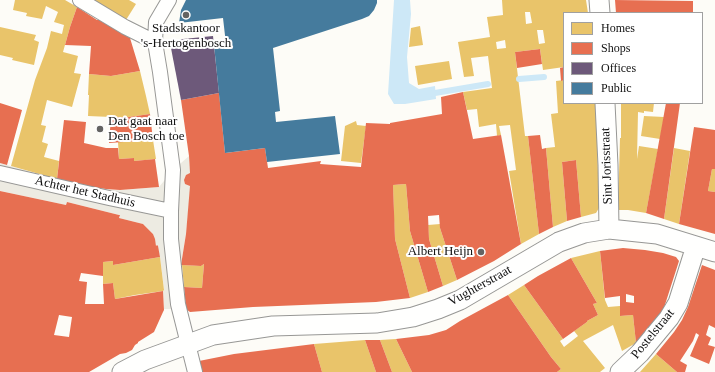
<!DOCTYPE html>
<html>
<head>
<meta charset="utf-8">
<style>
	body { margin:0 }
	#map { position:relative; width:715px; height:372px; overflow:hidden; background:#fdfcf7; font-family:Georgia,serif }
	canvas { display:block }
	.legend { position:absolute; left:563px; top:12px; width:140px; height:92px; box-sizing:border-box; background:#fff; border:1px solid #a0a0a0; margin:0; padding:5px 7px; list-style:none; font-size:12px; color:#111 }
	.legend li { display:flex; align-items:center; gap:8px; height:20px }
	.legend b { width:20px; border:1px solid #a0a0a0 }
</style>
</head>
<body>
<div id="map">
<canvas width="715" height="372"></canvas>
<ul class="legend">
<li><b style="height:11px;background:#e9c46a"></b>Homes</li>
<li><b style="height:11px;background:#e76f51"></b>Shops</li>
<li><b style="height:11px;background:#6d597a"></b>Offices</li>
<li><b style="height:11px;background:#457b9d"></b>Public</li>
</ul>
</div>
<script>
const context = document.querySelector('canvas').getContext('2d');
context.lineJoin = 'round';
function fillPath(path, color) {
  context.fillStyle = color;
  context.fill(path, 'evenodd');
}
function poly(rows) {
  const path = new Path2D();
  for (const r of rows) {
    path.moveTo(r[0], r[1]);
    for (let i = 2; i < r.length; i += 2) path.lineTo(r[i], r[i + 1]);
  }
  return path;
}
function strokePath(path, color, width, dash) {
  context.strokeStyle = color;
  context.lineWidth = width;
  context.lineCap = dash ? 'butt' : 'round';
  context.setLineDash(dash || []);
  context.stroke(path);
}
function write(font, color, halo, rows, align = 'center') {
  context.font = font + ' Georgia,serif';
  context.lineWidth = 4;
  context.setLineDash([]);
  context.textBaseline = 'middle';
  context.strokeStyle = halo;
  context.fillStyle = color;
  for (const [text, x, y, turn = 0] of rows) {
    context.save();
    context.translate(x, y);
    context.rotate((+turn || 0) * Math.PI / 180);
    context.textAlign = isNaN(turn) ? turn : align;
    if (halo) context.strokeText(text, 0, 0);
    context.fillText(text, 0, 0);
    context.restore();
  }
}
const plaza = poly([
	[189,156,191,182,186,234,181,264,186,309,164,309,163,291,164,289,160,257,157,245,156,246,153,234,143,224,119,218,120,216,119,215,67,202,66,205,0,191,0,163,42,175,93,187,94,187,106,189,120,190,159,187,173,170]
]);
const water = poly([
	[394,0,410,0,411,14,407,57,409,83,419,89,435,86,436,99,405,104,394,104,388,94]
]);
const homes = poly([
	[15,0,65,0,77,7,70,27,63,52,78,56,74,73,81,74,72,107,47,100,41,125,46,126,42,142,48,144,44,157,59,161,57,179,11,166,35,80,47,48,51,31,62,34,64,25,54,22,58,12,46,6,42,19,26,16,27,13,13,10],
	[90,0,129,0,136,4,126,20],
	[502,0,586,0,588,13,564,13,564,67,543,70,540,49,515,52,525,136,528,136,539,234,521,244,509,171,516,170,510,125,499,126,501,135,497,136,496,124,479,127,477,109,467,110,463,92,492,88,488,56,471,58,474,76,464,77,458,42,490,37,487,17,503,15],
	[525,12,530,12,532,23,526,24],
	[537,30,543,30,545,43,539,44],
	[505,40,506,48,497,49,496,42],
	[420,26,423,45,409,47,411,28],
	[0,27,36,35,34,40,39,42,34,65,12,60,13,58,0,55],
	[449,61,452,79,418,85,415,66],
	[140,71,146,96,150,114,129,117,111,117,88,116,89,95,88,95,89,74,111,76],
	[564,80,564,103,596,103,599,208,596,213,581,217,576,160,562,162,567,221,553,227,546,148,555,147,551,114,558,113,556,81],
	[621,103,654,103,653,112,644,111,644,113,638,112,637,159,639,146,658,149,646,213,628,210,618,210,620,138,621,138],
	[644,116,664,117,660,139,641,136],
	[356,121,357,125,366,126,361,163,341,161,345,126],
	[153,140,156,159,134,161,134,158,119,159,118,142],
	[674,148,690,151,679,224,664,219],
	[712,169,715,169,715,192,708,191],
	[406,184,410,231,428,292,410,298,395,239,394,220,393,185],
	[440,224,440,228,457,280,443,286,429,239,428,225],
	[600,251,605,300,608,307,620,306,620,316,633,315,636,343,622,351,613,325,583,341,605,368,600,372,557,372,561,369,551,357,508,295,524,285,563,339,560,341,564,347,578,336,574,331,587,322,587,321,598,315,593,304,597,303,571,258],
	[160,257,164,290,163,291,135,295,115,299,113,283,103,284,103,262,113,261,113,265],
	[204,264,202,288,184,287,182,265,201,266],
	[396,339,412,372,392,372,380,340],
	[365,340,376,372,322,372,314,344],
	[656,354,677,372,640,372]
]);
const shops = poly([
	[615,0,693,1,693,13,616,13],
	[77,7,97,20,99,20,130,38,140,71,111,76,89,74,91,46,65,45,70,27],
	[540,49,542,64,517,68,515,52],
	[564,67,564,80,561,81,560,68],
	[463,92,473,139,501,135,521,244,494,261,457,280,440,228,439,215,428,216,429,239,443,286,428,292,410,231,406,184,393,185,395,239,410,298,376,302,253,307,190,312,186,309,184,287,202,288,204,264,201,266,181,265,186,234,190,186,185,184,184,180,186,175,190,173,189,156,181,100,219,93,225,153,265,148,268,168,321,161,320,164,361,167,366,123,390,124,390,123,442,114,441,97],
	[0,103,22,110,7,165,0,163],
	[666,103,680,103,664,219,646,213],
	[150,114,153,140,109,143,111,117,129,117],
	[64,120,86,122,84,143,106,148,118,148,119,159,134,158,134,161,155,159,159,187,120,190,106,189,85,186,85,185,57,179],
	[694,127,715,130,715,169,712,169,708,191,715,192,715,234,679,224],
	[540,135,542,149,546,148,553,227,539,234,528,136],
	[576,160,581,217,567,221,562,162],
	[0,191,66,205,67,202,119,215,120,215,119,218,143,224,153,234,155,239,156,246,157,245,158,246,160,257,113,265,113,261,103,262,103,276,81,273,79,281,87,282,85,304,104,304,103,284,113,283,115,299,163,291,164,310,163,312,154,332,138,342,138,343,135,345,132,350,126,353,120,354,89,372,0,372],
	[59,315,72,317,69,337,54,335],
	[623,248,645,250,663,253,676,257,679,261,662,314,636,343,633,315,620,316,620,296,605,298,600,251],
	[626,294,634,296,634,303,626,302],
	[571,258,597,303,593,304,598,315,587,321,587,322,563,339,524,285,538,276],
	[702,265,715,270,715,328,709,325,706,335,711,338,708,345,715,347,709,364,690,356,699,335,696,333,693,341,680,361,687,365,685,372,677,372,656,354,674,332,682,320,688,307],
	[508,295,551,357,561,369,557,372,412,372,396,339,429,335,446,330,460,321],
	[365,340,380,340,392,372,376,372],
	[314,344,322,372,202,372,199,361,234,354]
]);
const offices = poly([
	[213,36,219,93,181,100,170,43,183,39]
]);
const public = poly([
	[186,0,377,0,377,3,374,10,369,16,362,19,273,48,280,111,275,112,276,122,335,116,340,154,267,162,265,148,225,153,214,45,226,44,223,18,179,23,181,10]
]);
const stream = poly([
	[519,79,544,77],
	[429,94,488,84]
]);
const pedestrian = poly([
	[80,0,125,27,155,42],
	[169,0,156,22,155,42,160,72,173,170,171,211,171,239,178,304,195,372],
	[0,173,109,198,171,211]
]);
const minor = poly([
	[599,0,600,13],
	[605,103,608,165,609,229],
	[122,372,145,360,213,335,273,326,377,323,413,317,438,309,460,300,559,242,584,233,609,229,657,234,715,252],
	[620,372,640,353,669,318,678,303,696,246]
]);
const markers = [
	[186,15,4,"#646362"],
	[100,129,4,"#646362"],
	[481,252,4,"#646362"]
];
const poiNames = [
	["Stadskantoor",186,29],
	["'s-Hertogenbosch",186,44],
	["Dat gaat naar",108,122,"left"],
	["Den Bosch toe",108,137,"left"],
	["Albert Heijn",473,252,"right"]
];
const streetNames = [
	["Sint Jorisstraat",607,166,-92],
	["Achter het Stadhuis",85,192,13],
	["Vughterstraat",480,286,-29],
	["Postelstraat",653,334,-51]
];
fillPath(plaza, '#edebe2');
fillPath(water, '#cde8f7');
fillPath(homes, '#e9c46a');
fillPath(shops, '#e76f51');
fillPath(offices, '#6d597a');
fillPath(public, '#457b9d');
strokePath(stream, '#cde8f7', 6);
strokePath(pedestrian, '#979795', 16);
strokePath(minor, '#979795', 21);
strokePath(pedestrian, '#fffffe', 14);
strokePath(minor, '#fffffe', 19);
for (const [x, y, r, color] of markers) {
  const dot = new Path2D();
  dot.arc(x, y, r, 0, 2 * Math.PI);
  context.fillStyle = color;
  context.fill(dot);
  strokePath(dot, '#fff', 1.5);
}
write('13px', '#111', '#fff', poiNames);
write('13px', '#111', '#fff', streetNames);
</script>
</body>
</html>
